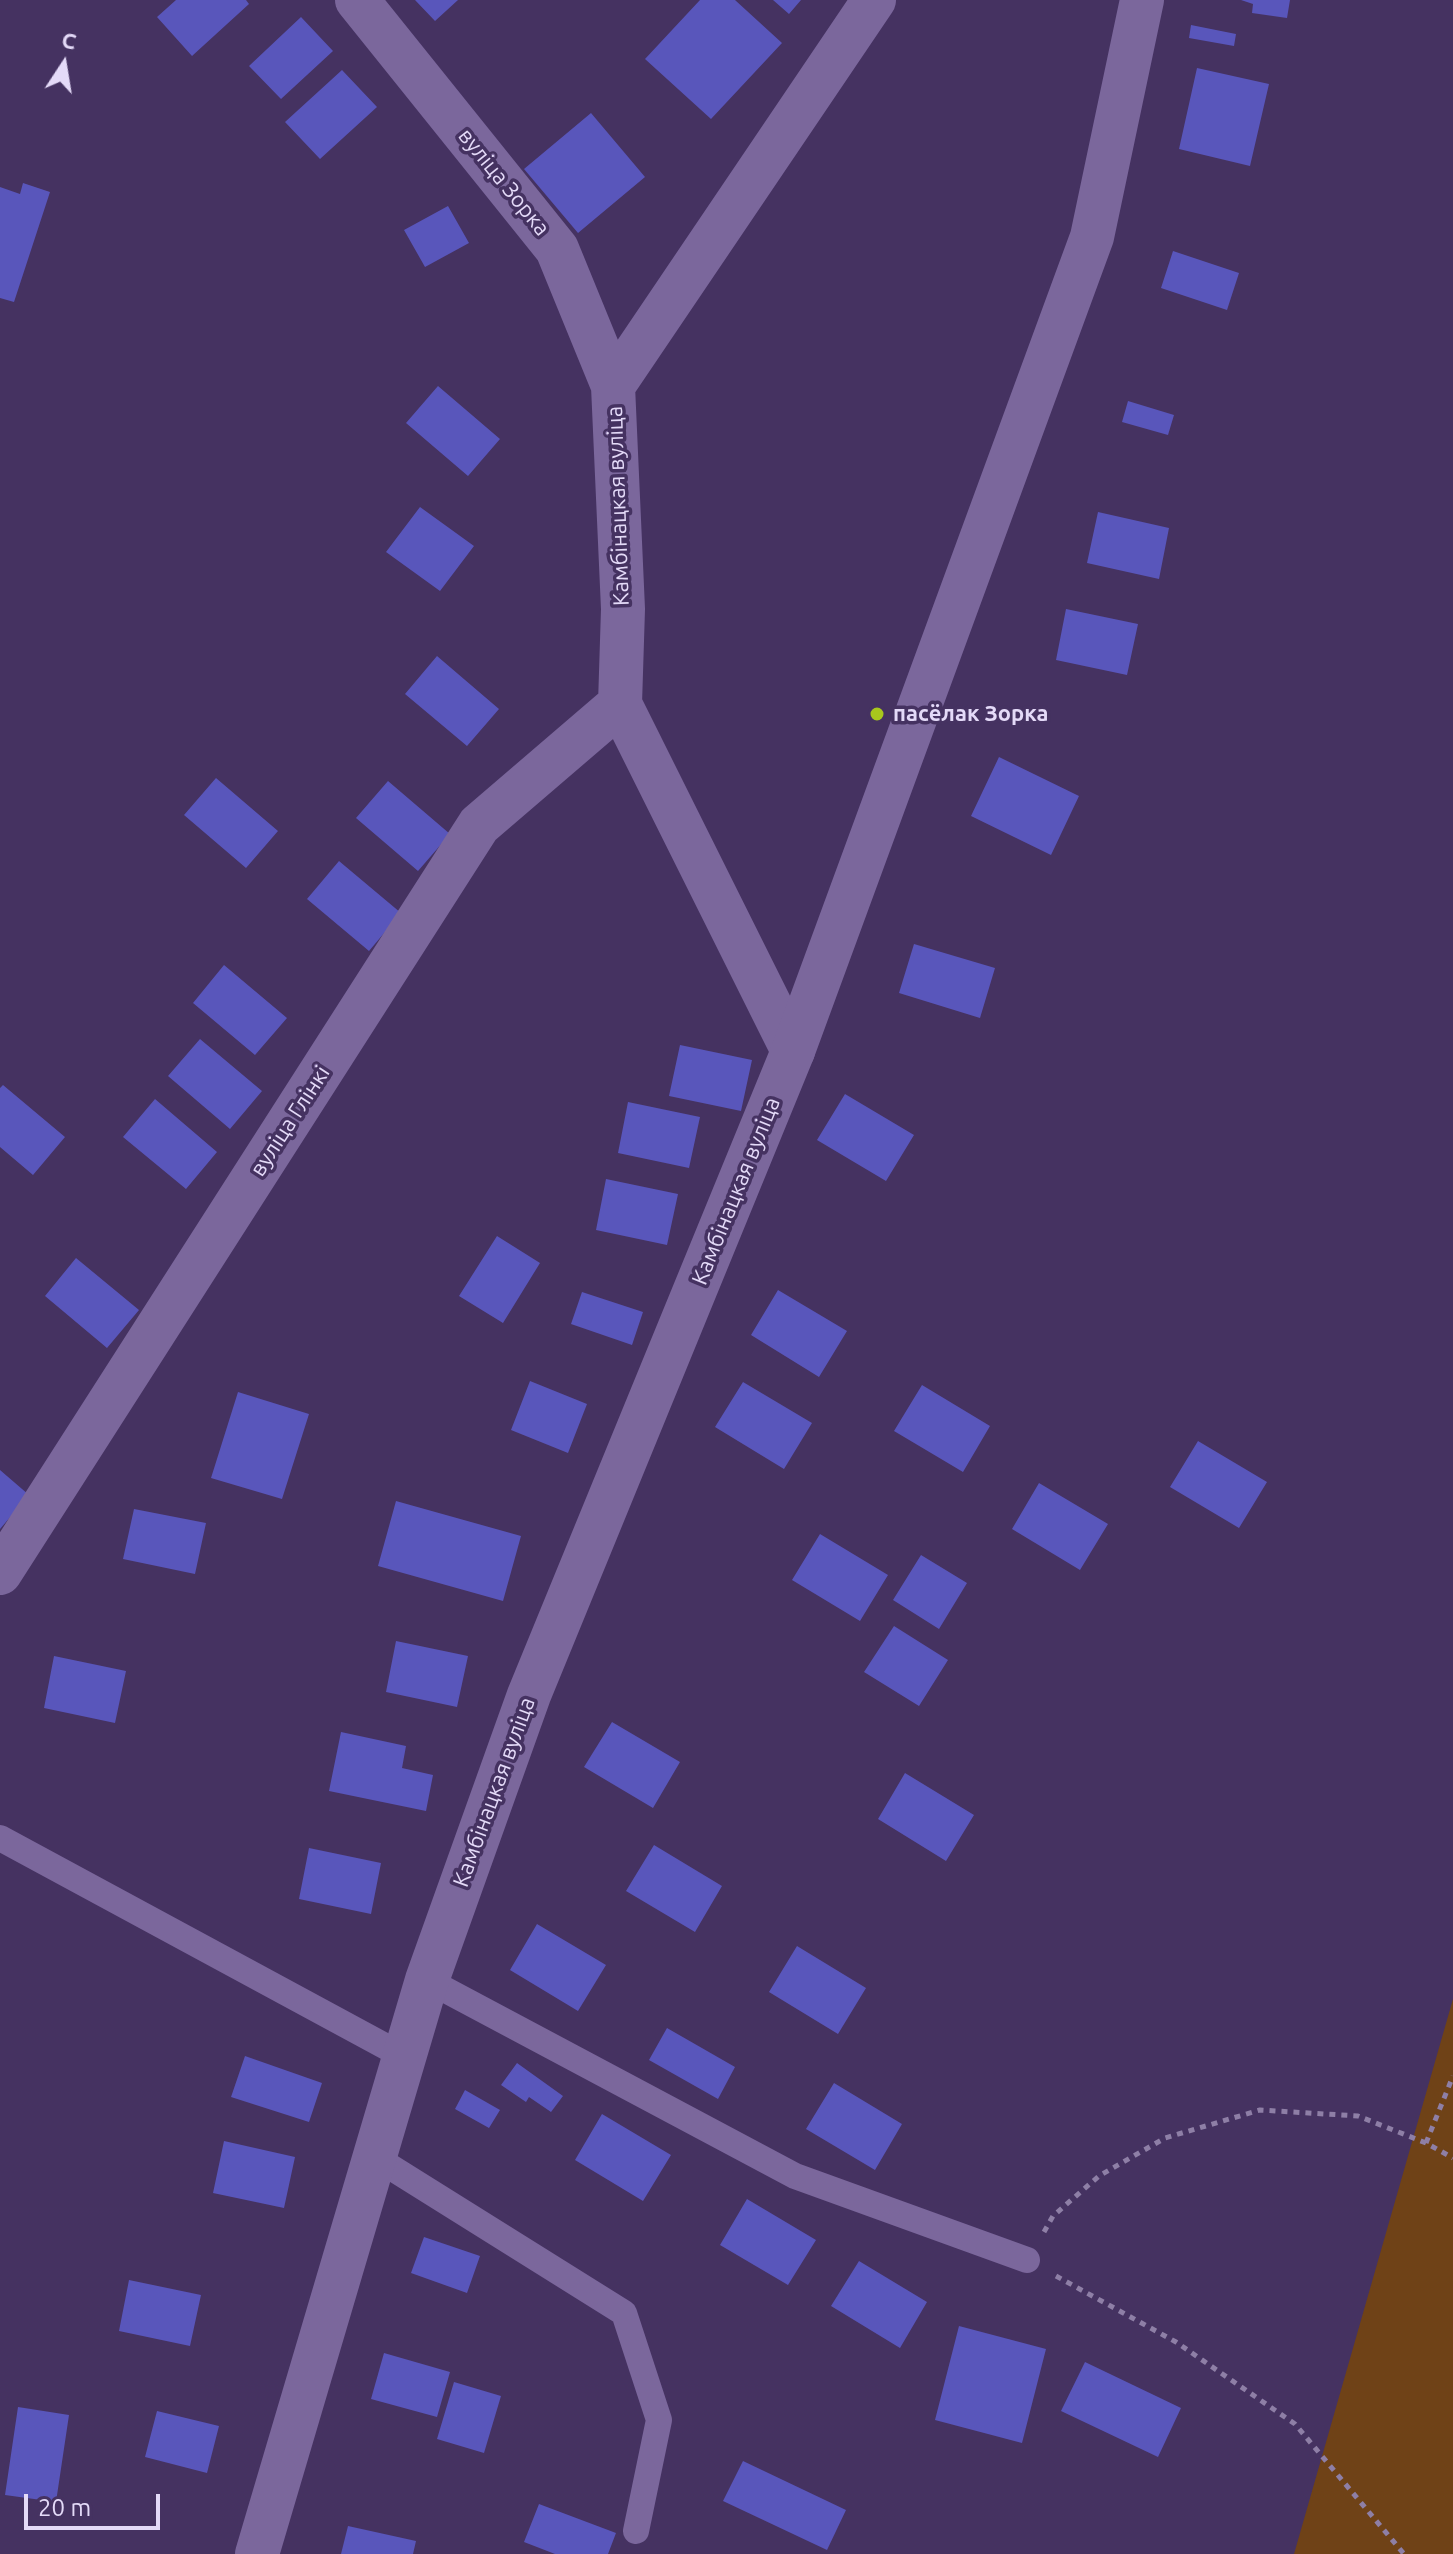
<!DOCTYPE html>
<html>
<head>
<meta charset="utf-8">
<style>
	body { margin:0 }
	#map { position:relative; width:1453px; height:2554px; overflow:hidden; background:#453261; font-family:Ubuntu,sans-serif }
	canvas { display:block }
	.north { position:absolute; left:24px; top:24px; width:80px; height:80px; -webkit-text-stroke:6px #453261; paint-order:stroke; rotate:12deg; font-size:22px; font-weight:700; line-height:32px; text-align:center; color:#e4daf8 }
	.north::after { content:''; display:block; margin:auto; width:28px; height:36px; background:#e4daf8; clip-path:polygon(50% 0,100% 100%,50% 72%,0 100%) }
	.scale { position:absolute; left:24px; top:2494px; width:136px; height:36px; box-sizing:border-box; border:4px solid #e4daf8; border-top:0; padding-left:10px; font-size:24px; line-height:28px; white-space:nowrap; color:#e4daf8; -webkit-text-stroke:6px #453261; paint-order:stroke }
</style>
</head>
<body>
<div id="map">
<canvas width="1453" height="2554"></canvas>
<div class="north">С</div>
<div class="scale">20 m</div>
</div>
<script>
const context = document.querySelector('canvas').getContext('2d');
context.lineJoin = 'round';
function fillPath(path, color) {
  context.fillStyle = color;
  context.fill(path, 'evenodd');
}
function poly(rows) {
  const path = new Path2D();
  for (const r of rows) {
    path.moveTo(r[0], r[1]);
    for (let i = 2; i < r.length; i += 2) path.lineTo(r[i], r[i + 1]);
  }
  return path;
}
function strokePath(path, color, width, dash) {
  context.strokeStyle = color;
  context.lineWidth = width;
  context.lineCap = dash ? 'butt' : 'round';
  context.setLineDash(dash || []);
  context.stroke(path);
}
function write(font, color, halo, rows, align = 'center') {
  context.font = font + ' Ubuntu,sans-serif';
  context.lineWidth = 7;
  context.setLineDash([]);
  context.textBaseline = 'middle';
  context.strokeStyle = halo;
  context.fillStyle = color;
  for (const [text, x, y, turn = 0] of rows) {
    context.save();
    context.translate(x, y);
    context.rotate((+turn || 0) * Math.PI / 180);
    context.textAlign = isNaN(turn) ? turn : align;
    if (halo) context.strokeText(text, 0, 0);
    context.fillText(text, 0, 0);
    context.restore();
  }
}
const green = poly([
	[1453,1999,1453,2554,1294,2554]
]);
const building = poly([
	[176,0,246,0,249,4,192,56,157,17],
	[415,0,458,0,435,21],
	[700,0,735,0,782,43,711,119,645,59],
	[773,0,801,0,789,14],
	[1241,0,1290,0,1287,18,1252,13,1253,4],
	[301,17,333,51,281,99,249,66],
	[1191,25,1236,34,1234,46,1189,38],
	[1197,68,1269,84,1250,166,1179,149],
	[342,70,377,107,320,159,285,122],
	[591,113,645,177,578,233,524,169],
	[23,183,50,192,14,302,0,298,0,187,20,194],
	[448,206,469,243,425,267,404,230],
	[1173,251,1239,273,1227,310,1161,288],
	[438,386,500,439,468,476,406,423],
	[1128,401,1174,415,1168,435,1122,422],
	[420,507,474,546,440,591,386,552],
	[1098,512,1169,528,1159,579,1087,563],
	[1066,609,1138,624,1127,675,1056,660],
	[437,656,499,709,467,746,405,694],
	[999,757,1079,796,1051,855,971,816],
	[216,778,278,831,246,868,184,815],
	[388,781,450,834,418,871,356,818],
	[339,861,401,913,369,951,307,899],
	[914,944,995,968,980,1018,899,993],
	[224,965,287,1018,255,1055,193,1003],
	[200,1039,262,1091,230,1129,168,1076],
	[680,1045,752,1060,741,1111,669,1096],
	[3,1085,65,1137,33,1175,0,1147,0,1088],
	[845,1094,914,1135,886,1181,817,1140],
	[155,1099,217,1152,186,1189,123,1137],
	[628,1102,700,1117,689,1168,618,1153],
	[606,1179,678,1194,667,1245,596,1230],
	[497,1236,540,1263,503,1323,459,1296],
	[76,1258,139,1310,107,1348,45,1296],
	[778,1290,847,1331,819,1377,751,1335],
	[582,1292,643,1312,632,1345,571,1324],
	[530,1381,587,1404,568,1453,511,1430],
	[743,1382,812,1423,784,1469,715,1427],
	[922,1385,990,1426,963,1472,894,1431],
	[238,1392,309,1414,282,1499,211,1478],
	[1198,1441,1267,1482,1239,1528,1170,1487],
	[0,1470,29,1495,0,1529],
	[1039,1483,1108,1524,1080,1570,1012,1529],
	[396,1501,521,1536,503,1601,378,1566],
	[134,1509,206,1523,195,1574,123,1559],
	[820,1534,888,1575,860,1621,792,1580],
	[921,1555,967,1583,939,1629,893,1600],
	[894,1626,948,1660,919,1706,864,1672],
	[396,1641,468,1656,457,1707,386,1692],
	[54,1656,126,1671,115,1723,44,1708],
	[612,1722,680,1762,653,1808,584,1767],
	[341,1732,406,1746,402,1768,433,1775,426,1811,329,1791],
	[905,1773,974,1815,946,1861,878,1819],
	[654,1845,722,1886,695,1932,626,1891],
	[309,1848,381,1863,371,1914,299,1899],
	[537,1924,606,1965,578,2011,510,1970],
	[797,1946,866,1988,838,2034,769,1992],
	[667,2028,735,2067,718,2099,649,2060],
	[245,2056,322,2083,309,2122,231,2097],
	[517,2063,563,2096,551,2112,529,2097,526,2102,501,2085],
	[834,2083,902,2124,875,2170,806,2129],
	[465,2090,500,2110,489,2128,455,2109],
	[602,2114,671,2155,643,2201,575,2160],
	[224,2141,295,2157,284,2208,213,2193],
	[747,2199,816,2240,788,2285,720,2245],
	[424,2237,480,2256,467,2293,411,2273],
	[859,2261,927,2302,900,2348,831,2306],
	[129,2280,201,2295,190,2346,119,2331],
	[959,2326,1046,2349,1022,2443,935,2420],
	[384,2353,450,2372,437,2417,371,2399],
	[1085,2362,1181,2408,1158,2457,1061,2411],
	[454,2382,501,2396,484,2453,437,2439],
	[18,2407,69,2415,56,2502,5,2495],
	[157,2411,219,2426,207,2473,145,2457],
	[743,2461,846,2510,827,2550,723,2501],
	[539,2504,616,2533,608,2554,555,2554,524,2542],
	[348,2526,416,2541,413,2554,341,2554]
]);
const path = poly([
	[1426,2143,1453,2076],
	[1044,2232,1053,2216,1099,2176,1165,2138,1260,2110,1358,2116,1426,2143,1453,2158],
	[1056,2276,1176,2342,1295,2424,1404,2554]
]);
const service = poly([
	[0,1838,405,2057],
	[427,1980,795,2176,1027,2260],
	[373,2156,624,2313,659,2420,636,2531]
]);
const minor = poly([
	[357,0,557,249,613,386],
	[793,1051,620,704,623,609,613,386,874,0],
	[0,1573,479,825,620,704]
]);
const tertiary = poly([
	[257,2554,427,1980,529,1695,793,1051,1092,237,1142,0]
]);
const markers = [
	[877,714,8,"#a8c71d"]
];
const streetNames = [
	["вуліца Зорка",504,182,51],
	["Камбінацкая вуліца",618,506,-92],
	["вуліца Глінкі",290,1121,-57],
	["Камбінацкая вуліца",736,1191,-68],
	["Камбінацкая вуліца",494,1792,-70]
];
const poiNames = [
	["пасёлак Зорка",893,714]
];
fillPath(green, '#6f4217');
fillPath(building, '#5956bb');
strokePath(path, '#8e7fa6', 5, [6, 6]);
strokePath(service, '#7b679c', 26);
strokePath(minor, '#7b679c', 44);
strokePath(tertiary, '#7b679c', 44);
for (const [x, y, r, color] of markers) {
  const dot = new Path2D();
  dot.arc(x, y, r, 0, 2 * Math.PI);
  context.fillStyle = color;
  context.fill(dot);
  strokePath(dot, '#453261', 3);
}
write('22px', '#e4daf8', '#453261', streetNames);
write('bold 22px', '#e4daf8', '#453261', poiNames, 'left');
</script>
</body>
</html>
